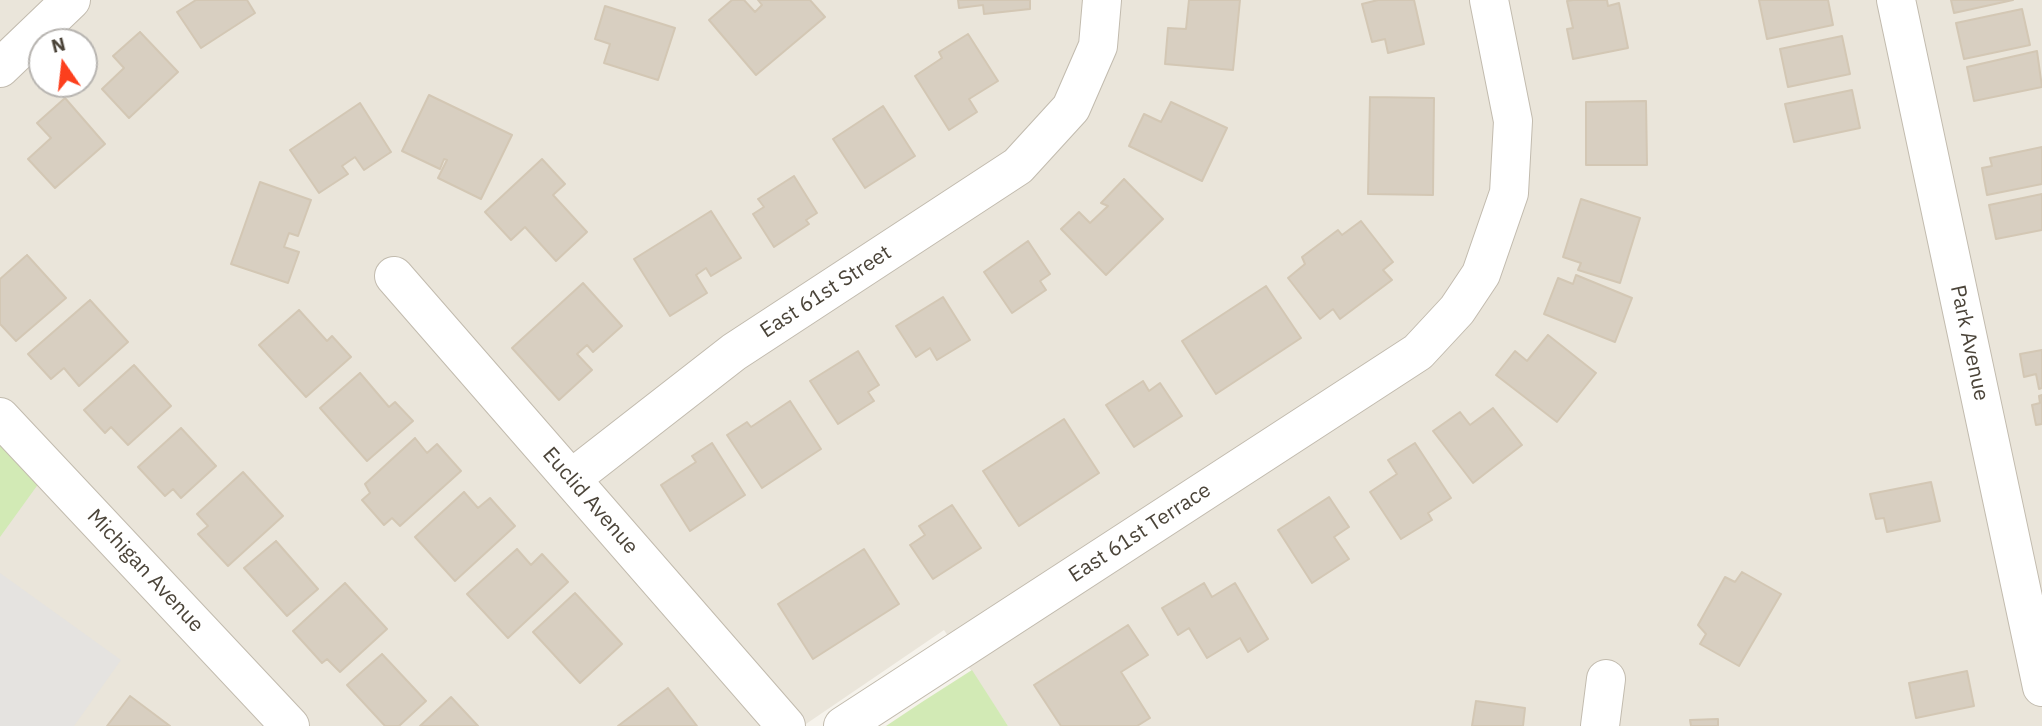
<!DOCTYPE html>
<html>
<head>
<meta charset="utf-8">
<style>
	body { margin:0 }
	#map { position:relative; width:2042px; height:726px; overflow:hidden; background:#f6f3ec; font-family:"IBM Plex Sans",sans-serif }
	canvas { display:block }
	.north { position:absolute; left:28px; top:28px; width:70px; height:70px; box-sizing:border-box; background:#fff; border:2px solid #b7b4b0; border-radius:50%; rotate:346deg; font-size:19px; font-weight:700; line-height:28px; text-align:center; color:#4b4439 }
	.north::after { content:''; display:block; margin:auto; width:24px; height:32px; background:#fc3f1d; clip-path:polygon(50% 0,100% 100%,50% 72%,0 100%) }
</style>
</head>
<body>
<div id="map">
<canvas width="2042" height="726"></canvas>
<div class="north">N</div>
</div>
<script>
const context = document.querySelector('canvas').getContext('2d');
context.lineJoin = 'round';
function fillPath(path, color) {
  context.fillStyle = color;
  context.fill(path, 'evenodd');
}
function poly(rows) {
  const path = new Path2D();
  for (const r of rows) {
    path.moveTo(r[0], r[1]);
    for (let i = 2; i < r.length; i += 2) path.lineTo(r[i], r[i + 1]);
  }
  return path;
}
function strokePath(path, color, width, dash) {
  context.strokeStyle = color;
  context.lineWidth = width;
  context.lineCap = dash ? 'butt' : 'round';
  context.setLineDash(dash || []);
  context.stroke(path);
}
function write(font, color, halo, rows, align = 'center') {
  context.font = font + ' "IBM Plex Sans",sans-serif';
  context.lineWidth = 6;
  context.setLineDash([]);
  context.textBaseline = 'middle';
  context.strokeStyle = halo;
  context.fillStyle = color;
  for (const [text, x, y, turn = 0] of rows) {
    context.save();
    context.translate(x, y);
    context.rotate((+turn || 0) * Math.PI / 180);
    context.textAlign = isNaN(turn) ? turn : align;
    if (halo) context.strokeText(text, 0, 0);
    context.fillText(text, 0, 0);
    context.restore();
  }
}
const residential = poly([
	[0,0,2042,0,2042,726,1008,726,944,630,803,726,0,726],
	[42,42,84,42,84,84,42,84]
]);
const green = poly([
	[0,442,39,483,0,537],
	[972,670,1008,726,886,726,922,702]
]);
const parking = poly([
	[0,573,121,660,74,726,0,726]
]);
const building = poly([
	[196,0,247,0,255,13,201,48,177,12,196,0],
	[732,0,744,0,755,12,762,5,758,0,810,0,825,17,756,75,709,20,732,0],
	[958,0,1030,0,1030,9,984,14,983,5,959,8,958,0],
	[1189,0,1240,0,1233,70,1165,64,1168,28,1186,29,1189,0],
	[1378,0,1414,0,1424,44,1388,53,1385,39,1372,42,1362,4,1378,0],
	[1573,0,1607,0,1608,6,1619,3,1628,48,1573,59,1567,29,1573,28,1567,1,1573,0],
	[1759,0,1828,0,1833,25,1767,39,1759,0],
	[1951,0,2013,0,1954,13,1951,0],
	[605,6,675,28,658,80,604,63,610,44,595,39,605,6],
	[2022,9,2030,45,1964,59,1956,23,2022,9],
	[140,32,178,72,129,118,102,89,124,68,113,56,140,32],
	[968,34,998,81,969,99,977,112,949,130,915,76,942,58,939,52,968,34],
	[1842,36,1850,74,1788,87,1780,49,1842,36],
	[2037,51,2042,87,1974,101,1967,67,2037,51],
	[1852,90,1860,128,1794,142,1785,104,1852,90],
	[429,95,512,135,481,199,438,178,447,160,444,159,440,169,402,151,429,95],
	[1370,97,1434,98,1433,195,1368,194,1370,97],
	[65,98,105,144,55,188,28,159,51,138,37,123,65,98],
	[1646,101,1647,165,1586,165,1586,102,1646,101],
	[1171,102,1227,128,1202,181,1129,146,1144,114,1161,122,1171,102],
	[360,103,391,152,364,170,355,157,342,166,348,174,319,193,290,150,360,103],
	[883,106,915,156,865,188,833,139,883,106],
	[2042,147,2042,184,1987,195,1982,168,1992,166,1990,158,2042,147],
	[542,159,565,184,553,195,587,232,556,261,525,227,511,240,485,212,542,159],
	[794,176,817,213,806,220,809,224,774,247,753,214,764,207,758,199,794,176],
	[1124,179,1163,219,1106,275,1061,229,1079,212,1090,223,1108,206,1101,203,1124,179],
	[260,182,311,200,298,236,289,233,284,247,299,252,288,283,231,264,260,182],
	[2042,194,2042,230,1996,239,1989,205,2042,194],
	[1581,199,1640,218,1620,283,1578,270,1581,263,1563,257,1581,199],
	[711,211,741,258,711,276,706,268,696,275,707,293,670,316,634,259,711,211],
	[1361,221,1393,262,1383,270,1392,280,1340,319,1333,309,1320,319,1288,278,1305,264,1302,257,1338,230,1342,235,1361,221],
	[1028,241,1050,274,1040,281,1046,290,1012,313,984,272,1028,241],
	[27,255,66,298,16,341,0,324,0,279,27,255],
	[1576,275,1632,298,1615,342,1544,314,1558,278,1573,284,1576,275],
	[583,283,622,326,593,352,587,345,577,354,592,370,559,400,512,348,583,283],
	[1266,286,1301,338,1216,394,1182,341,1266,286],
	[943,297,970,340,937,360,930,348,916,357,896,326,943,297],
	[90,300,128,342,79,386,64,368,51,379,28,354,90,300],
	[299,310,327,341,332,336,351,357,306,397,259,345,299,310],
	[1548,335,1596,373,1557,422,1496,375,1515,351,1527,361,1548,335],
	[2042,350,2042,388,2039,389,2036,374,2024,377,2020,354,2042,350],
	[858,351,879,385,868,392,874,401,838,424,810,381,858,351],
	[134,365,171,406,128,445,111,427,105,433,84,410,134,365],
	[360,373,389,407,395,402,413,421,367,461,320,408,360,373],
	[1143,381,1149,391,1160,383,1182,416,1134,447,1106,405,1143,381],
	[2042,395,2042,424,2036,425,2032,405,2040,403,2039,396,2042,395],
	[790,401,821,449,762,488,727,435,747,422,751,427,790,401],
	[1493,408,1522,445,1473,483,1433,431,1460,412,1470,425,1493,408],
	[1064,419,1099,473,1019,526,983,471,1064,419],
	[181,428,216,466,181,498,173,489,165,496,138,467,181,428],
	[415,438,427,453,437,444,461,471,400,526,392,518,384,525,362,500,370,493,365,484,415,438],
	[712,443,745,495,690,531,661,485,696,462,692,456,712,443],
	[1415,443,1451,498,1428,513,1432,520,1401,539,1370,492,1397,474,1388,460,1415,443],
	[243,472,283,516,228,566,198,534,208,526,197,514,243,472],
	[1931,482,1940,521,1887,532,1884,518,1876,519,1870,494,1931,482],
	[464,492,478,508,490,498,515,526,455,581,415,537,464,492],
	[1329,497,1349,527,1334,537,1349,559,1312,583,1278,530,1329,497],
	[952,505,981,548,933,579,910,545,925,535,919,526,952,505],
	[276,541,318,589,287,616,244,568,276,541],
	[517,549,531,565,542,554,568,582,508,638,467,594,517,549],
	[864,549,899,604,813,659,778,604,864,549],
	[1742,572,1781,594,1739,666,1700,644,1706,634,1698,625,1725,577,1735,582,1742,572],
	[345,583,387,629,340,672,327,659,322,663,293,631,345,583],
	[1204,583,1212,597,1235,583,1268,639,1248,652,1240,638,1207,658,1189,628,1178,635,1162,608,1204,583],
	[575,593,622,644,580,683,533,632,575,593],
	[1128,625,1148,655,1121,672,1150,718,1137,726,1061,726,1034,685,1128,625],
	[382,654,426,701,399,726,385,726,347,685,382,654],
	[1967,671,1974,706,1916,718,1909,683,1967,671],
	[668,688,697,726,618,726,668,688],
	[130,696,170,726,107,726,130,696],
	[451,697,478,726,420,726,451,697],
	[1476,701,1525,708,1523,726,1472,726,1476,701],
	[1718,719,1718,726,1691,726,1690,720,1718,719]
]);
const minor = poly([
	[1896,0,2042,687],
	[0,68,71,0],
	[394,276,786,726],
	[0,417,290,726],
	[571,479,734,352,1018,166,1071,108,1098,46,1102,0],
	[843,726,1418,352,1457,310,1481,274,1509,193,1513,121,1489,0],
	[1600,726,1606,679]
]);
const streetNames = [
	["East 61st Street",826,292,-33],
	["Park Avenue",1969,343,78],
	["Euclid Avenue",590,501,49],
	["East 61st Terrace",1140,533,-33],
	["Michigan Avenue",145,571,47]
];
fillPath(residential, '#eae5da');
fillPath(green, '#d2eab5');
fillPath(parking, '#e5e3e0');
fillPath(building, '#d8cfc1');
strokePath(building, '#d3c7b4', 2);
strokePath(minor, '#c2bbae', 40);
strokePath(minor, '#fff', 38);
write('21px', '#4b4439', '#fff', streetNames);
</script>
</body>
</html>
